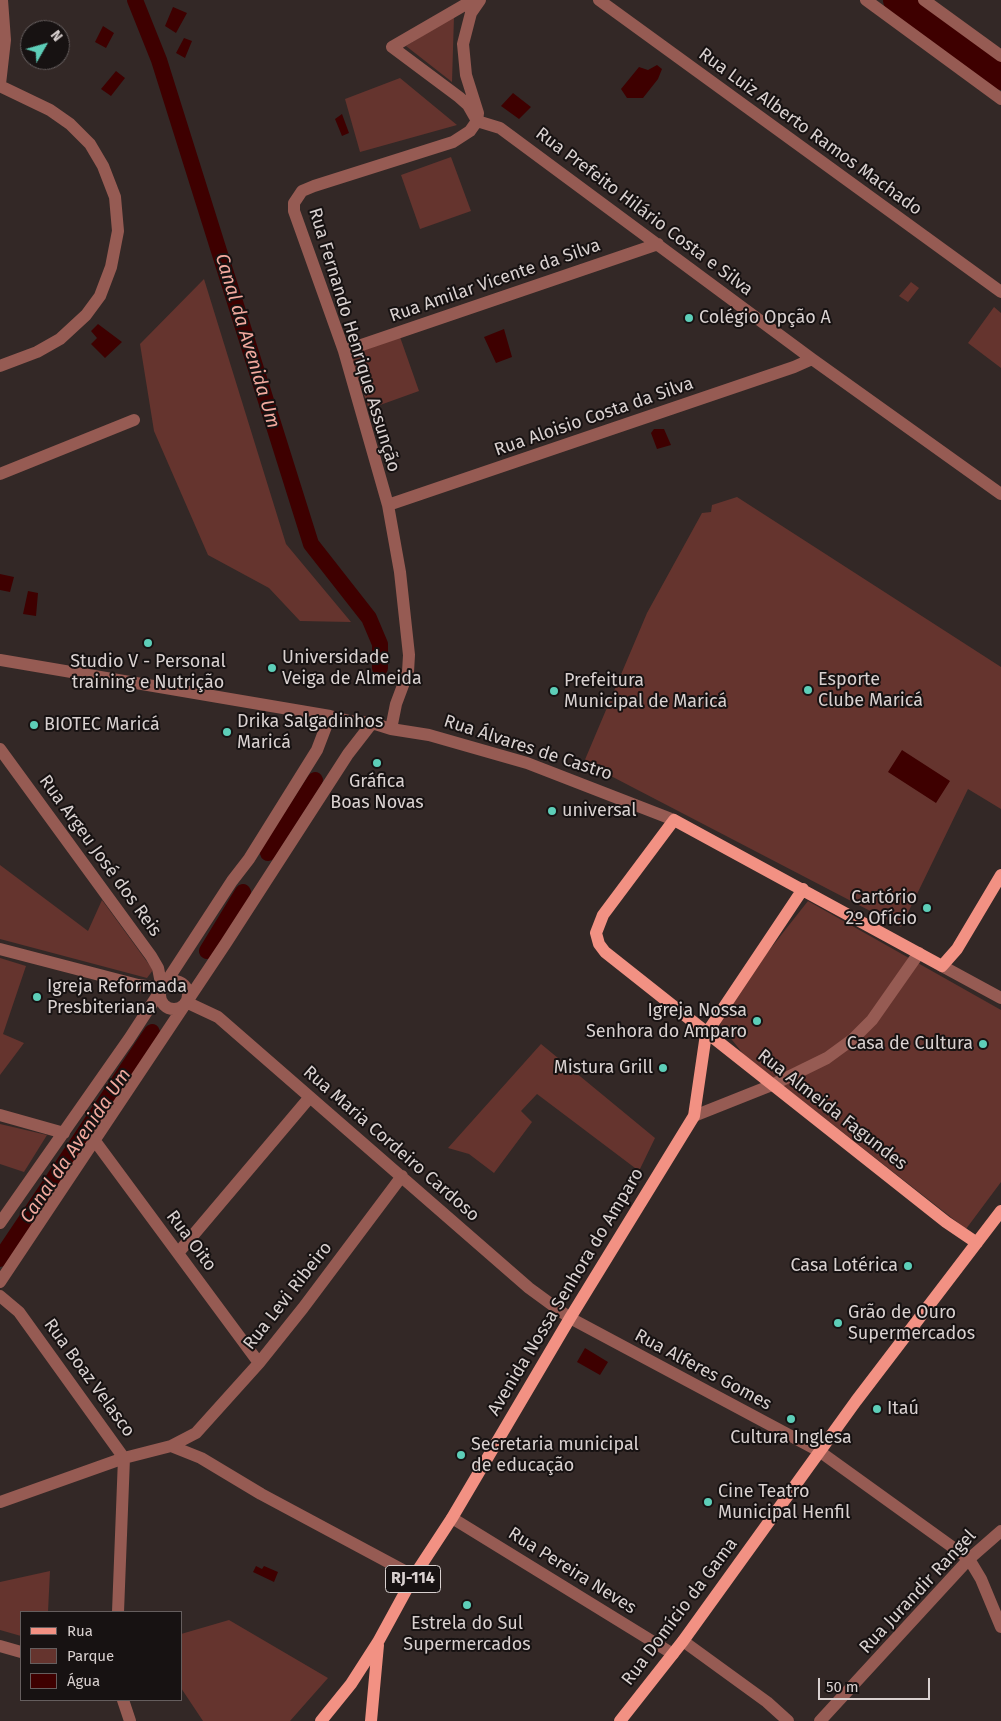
<!DOCTYPE html>
<html>
<head>
<meta charset="utf-8">
<style>
	body { margin:0 }
	#map { position:relative; width:1001px; height:1721px; overflow:hidden; background:#332826; font-family:"Fira Sans",sans-serif }
	canvas { display:block }
	.legend { position:absolute; left:20px; top:1611px; width:162px; height:90px; box-sizing:border-box; background:#171212; border:1px solid #655e5e; margin:0; padding:6px 9px; list-style:none; font-size:15px; color:#d9d1d0 }
	.legend li { display:flex; align-items:center; gap:10px; height:25px }
	.legend b { width:25px; border:1px solid #655e5e }
	.north { position:absolute; left:20px; top:20px; width:50px; height:50px; box-sizing:border-box; background:#171212; border:1px solid #655e5e; border-radius:50%; rotate:52deg; font-size:14px; font-weight:700; line-height:20px; text-align:center; color:#d9d1d0 }
	.north::after { content:''; display:block; margin:auto; width:18px; height:22px; background:#5dceb8; clip-path:polygon(50% 0,100% 100%,50% 72%,0 100%) }
	.scale { position:absolute; left:818px; top:1678px; width:112px; height:22px; box-sizing:border-box; border:2px solid #d9d1d0; border-top:0; padding-left:6px; font-size:15px; line-height:18px; white-space:nowrap; color:#d9d1d0; -webkit-text-stroke:4px #171212; paint-order:stroke }
</style>
</head>
<body>
<div id="map">
<canvas width="1001" height="1721"></canvas>
<ul class="legend">
<li><b style="height:6px;background:#f29183"></b>Rua</li>
<li><b style="height:14px;background:#65342e"></b>Parque</li>
<li><b style="height:14px;background:#3e0000"></b>Água</li>
</ul>
<div class="north">N</div>
<div class="scale">50 m</div>
</div>
<script>
const context = document.querySelector('canvas').getContext('2d');
context.lineJoin = 'round';
function fillPath(path, color) {
  context.fillStyle = color;
  context.fill(path, 'evenodd');
}
function poly(rows) {
  const path = new Path2D();
  for (const r of rows) {
    if (r.length === 3) {
      path.moveTo(r[0] + r[2], r[1]);
      path.arc(r[0], r[1], r[2], 0, 2 * Math.PI);
      continue;
    }
    path.moveTo(r[0], r[1]);
    for (let i = 2; i < r.length; i += 2) path.lineTo(r[i], r[i + 1]);
  }
  return path;
}
function strokePath(path, color, width, dash) {
  context.strokeStyle = color;
  context.lineWidth = width;
  context.lineCap = dash ? 'butt' : 'round';
  context.setLineDash(dash || []);
  context.stroke(path);
}
function write(font, color, halo, rows, align = 'center') {
  context.font = font + ' "Fira Sans",sans-serif';
  context.lineWidth = 4;
  context.setLineDash([]);
  context.textBaseline = 'middle';
  context.strokeStyle = halo;
  context.fillStyle = color;
  for (const [text, x, y, turn = 0] of rows) {
    context.save();
    context.translate(x, y);
    context.rotate((+turn || 0) * Math.PI / 180);
    context.textAlign = isNaN(turn) ? turn : align;
    if (halo) context.strokeText(text, 0, 0);
    context.fillText(text, 0, 0);
    context.restore();
  }
}
const green = poly([
	[454,16,452,82,406,46],
	[400,78,457,125,360,152,345,99],
	[451,157,471,211,420,229,401,175],
	[204,279,286,544,351,622,300,621,269,588,208,555,154,431,140,344],
	[911,282,919,288,908,302,899,296],
	[994,307,1001,313,1001,368,968,343],
	[400,337,419,391,369,409,350,355],
	[737,497,1001,667,1001,809,968,789,901,927,584,762,647,613,702,513,711,512,712,505],
	[0,865,88,931,102,900,153,970,147,978,0,939],
	[808,901,1001,1010,1001,1182,966,1229,744,1055,721,1026,718,1015],
	[0,958,26,966,3,1034,24,1043,0,1075],
	[541,1044,655,1138,639,1171,537,1094,521,1111,532,1122,494,1173,469,1154,448,1148],
	[0,1124,47,1135,24,1172,0,1164],
	[50,1571,48,1612,21,1612,21,1636,0,1630,0,1582],
	[229,1620,328,1678,290,1721,203,1721,181,1688,181,1634]
]);
const water = poly([
	[173,7,187,13,176,33,165,26],
	[103,26,114,33,106,48,95,42],
	[184,38,192,41,185,58,176,53],
	[657,65,662,69,658,79,643,98,627,98,621,89,639,67,648,70],
	[116,71,125,78,111,96,101,89],
	[513,93,531,107,519,119,501,106],
	[342,114,349,133,342,136,335,119],
	[98,324,122,342,105,358,91,344,97,338,91,331],
	[504,329,512,357,496,363,484,337],
	[654,429,664,429,671,445,657,449,651,433],
	[0,574,14,577,10,592,0,590],
	[28,591,38,593,36,616,23,614],
	[902,750,950,781,936,803,888,772],
	[585,1348,608,1362,600,1375,577,1362],
	[256,1566,262,1569,264,1566,278,1572,274,1582,253,1572]
]);
const canal = poly([
	[135,0,159,60,311,544,369,618,380,644,380,668],
	[268,853,315,780],
	[207,951,243,892],
	[0,1259,152,1032]
]);
const river = poly([
	[896,0,1001,77]
]);
const minor = poly([
	[473,0,392,47,459,97,468,105,476,119],
	[599,0,1001,292],
	[866,0,1001,99],
	[924,0,1001,56],
	[0,84,5,40,2,0],
	[0,86,50,110,70,124,90,144,103,166,115,197,118,231,111,267,100,296,86,315,60,339,37,352,0,366],
	[477,121,500,128,812,359,1001,494],
	[344,351,658,244],
	[0,474,134,420],
	[388,505,794,367,812,359],
	[0,660,330,716,349,721,372,723,391,729,429,735,527,763,674,820],
	[391,729,396,704,408,672,409,655,400,572,388,505,344,351,294,211,294,203,302,191,314,186,453,142,470,131,477,121,478,113,466,75,463,44,471,13,480,0],
	[0,749,151,956,158,968,162,988,138,985,0,949],
	[942,966,1001,998],
	[174,995,14],
	[186,1002,218,1017,529,1288,570,1318,819,1451,969,1559,981,1579,1001,1627],
	[0,1115,64,1133],
	[694,1116,772,1085,827,1058,853,1039,872,1020,919,953],
	[95,1141,259,1363],
	[0,1223,129,1039,232,881,249,859,317,750,330,716],
	[178,1253,310,1097],
	[0,1282,226,943,348,754,372,723],
	[0,1296,19,1312,124,1458,118,1612],
	[171,1446,201,1458,261,1494,414,1576],
	[0,1502,124,1458,171,1446,196,1433,259,1363,303,1308,402,1176],
	[452,1518,673,1654],
	[683,1641,767,1702,788,1721],
	[0,1646,21,1652],
	[123,1700,130,1721],
	[820,1721,969,1559,1001,1531]
]);
const major = poly([
	[977,1243,946,1222,605,952,599,944,596,933,603,915,674,820,942,966,957,949,1001,875],
	[321,1721,351,1684,378,1642,414,1576,452,1518,570,1318,694,1116,706,1034,803,889],
	[371,1721,378,1645],
	[620,1721,683,1641,856,1401,1001,1211]
]);
const markers = [
	[689,318,5,"#5dceb8"],
	[148,643,5,"#5dceb8"],
	[272,668,5,"#5dceb8"],
	[808,690,5,"#5dceb8"],
	[554,691,5,"#5dceb8"],
	[34,725,5,"#5dceb8"],
	[227,732,5,"#5dceb8"],
	[377,763,5,"#5dceb8"],
	[552,811,5,"#5dceb8"],
	[927,908,5,"#5dceb8"],
	[37,997,5,"#5dceb8"],
	[757,1021,5,"#5dceb8"],
	[983,1044,5,"#5dceb8"],
	[663,1068,5,"#5dceb8"],
	[908,1266,5,"#5dceb8"],
	[838,1323,5,"#5dceb8"],
	[877,1409,5,"#5dceb8"],
	[791,1419,5,"#5dceb8"],
	[461,1455,5,"#5dceb8"],
	[708,1502,5,"#5dceb8"],
	[467,1605,5,"#5dceb8"]
];
const shields = [
	[413,1579,55]
];
const shieldNames = [
	["RJ-114",413,1579]
];
const streetNames = [
	["Rua Luiz Alberto Ramos Machado",810,132,36],
	["Rua Prefeito Hilário Costa e Silva",644,212,37],
	["Rua Amilar Vicente da Silva",495,281,-19],
	["Rua Fernando Henrique Assunção",354,340,73],
	["Rua Aloisio Costa da Silva",594,417,-19],
	["Rua Álvares de Castro",528,748,18],
	["Rua Argeu José dos Reis",100,856,54],
	["Rua Almeida Fagundes",832,1110,38],
	["Rua Maria Cordeiro Cardoso",391,1144,41],
	["Rua Oito",191,1241,53],
	["Avenida Nossa Senhora do Amparo",566,1292,-59],
	["Rua Levi Ribeiro",288,1296,-52],
	["Rua Alferes Gomes",703,1370,28],
	["Rua Boaz Velasco",89,1378,54],
	["Rua Pereira Neves",572,1571,32],
	["Rua Jurandir Rangel",918,1592,-47],
	["Rua Domício da Gama",680,1612,-53]
];
const poiNames = [
	["Colégio Opção A",699,318],
	["Universidade",282,658],
	["Veiga de Almeida",282,679],
	["Studio V - Personal",148,662,"center"],
	["training e Nutrição",148,683,"center"],
	["Esporte",818,680],
	["Clube Maricá",818,701],
	["Prefeitura",564,681],
	["Municipal de Maricá",564,702],
	["Drika Salgadinhos",237,722],
	["Maricá",237,743],
	["BIOTEC Maricá",44,725],
	["Gráfica",377,782,"center"],
	["Boas Novas",377,803,"center"],
	["universal",562,811],
	["Cartório",917,898,"right"],
	["2º Ofício",917,919,"right"],
	["Igreja Reformada",47,987],
	["Presbiteriana",47,1008],
	["Igreja Nossa",747,1011,"right"],
	["Senhora do Amparo",747,1032,"right"],
	["Casa de Cultura",973,1044,"right"],
	["Mistura Grill",653,1068,"right"],
	["Casa Lotérica",898,1266,"right"],
	["Grão de Ouro",848,1313],
	["Supermercados",848,1334],
	["Itaú",887,1409],
	["Cultura Inglesa",791,1438,"center"],
	["Secretaria municipal",471,1445],
	["de educação",471,1466],
	["Cine Teatro",718,1492],
	["Municipal Henfil",718,1513],
	["Estrela do Sul",467,1624,"center"],
	["Supermercados",467,1645,"center"]
];
const waterNames = [
	["Canal da Avenida Um",247,341,73],
	["Canal da Avenida Um",76,1146,-56]
];
fillPath(green, '#65342e');
fillPath(water, '#3e0000');
strokePath(canal, '#3e0000', 16);
strokePath(river, '#3e0000', 26);
strokePath(minor, '#965b53', 12);
strokePath(major, '#f29183', 12);
for (const [x, y, r, color] of markers) {
  const dot = new Path2D();
  dot.arc(x, y, r, 0, 2 * Math.PI);
  context.fillStyle = color;
  context.fill(dot);
  strokePath(dot, '#171212', 2);
}
for (const [x, y, w] of shields) {
  const box = new Path2D();
  box.roundRect(x - w / 2, y - 13.5, w, 27, 4);
  context.fillStyle = '#171212';
  context.fill(box);
  strokePath(box, '#d9d1d0', 1);
}
write('bold 16px', '#d9d1d0', null, shieldNames);
write('18px', '#d9d1d0', '#171212', streetNames);
write('18px', '#d9d1d0', '#171212', poiNames, 'left');
write('italic 19px', '#f2a99e', '#171212', waterNames);
</script>
</body>
</html>
